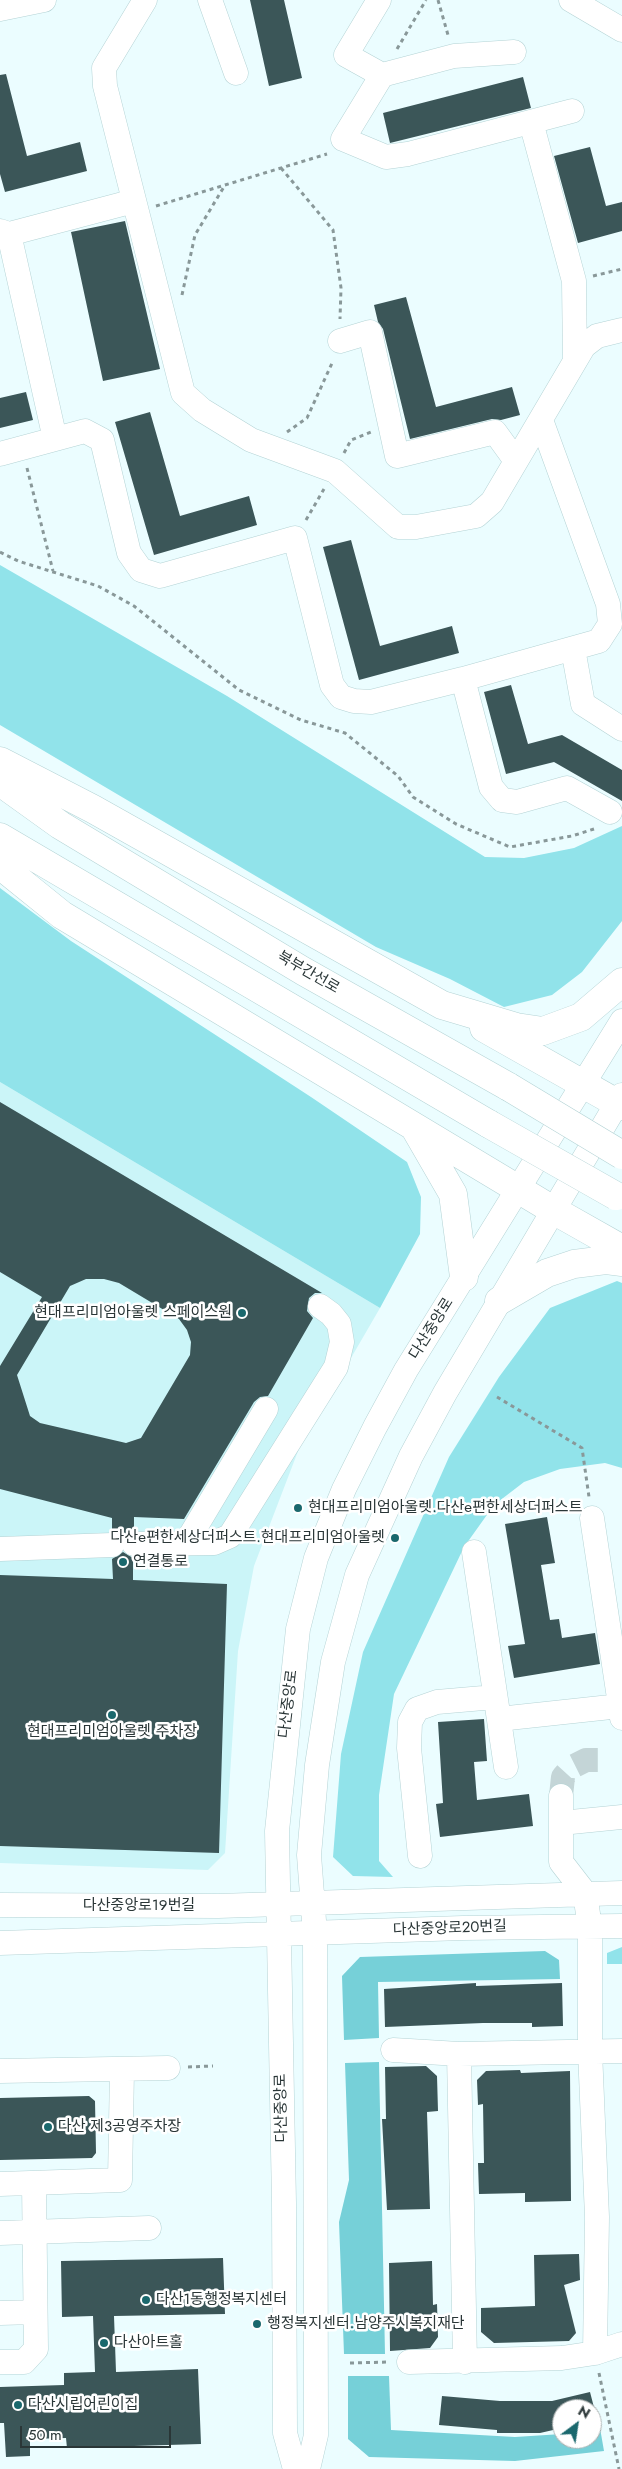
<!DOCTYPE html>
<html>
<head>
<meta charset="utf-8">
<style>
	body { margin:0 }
	#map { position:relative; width:622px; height:2469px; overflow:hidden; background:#ebfdff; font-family:Jost,sans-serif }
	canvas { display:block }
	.north { position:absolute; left:552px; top:2399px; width:50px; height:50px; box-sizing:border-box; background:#fff; border:1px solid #aaafaf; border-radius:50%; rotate:31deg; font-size:14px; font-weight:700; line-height:20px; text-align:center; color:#2a3637 }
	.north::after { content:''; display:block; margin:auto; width:18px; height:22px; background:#1a686d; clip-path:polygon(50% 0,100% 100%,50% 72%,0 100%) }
	.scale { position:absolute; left:20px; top:2426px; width:151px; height:22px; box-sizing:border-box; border:2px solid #2a3637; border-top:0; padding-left:6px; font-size:15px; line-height:18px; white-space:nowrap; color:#2a3637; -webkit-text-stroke:4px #fff; paint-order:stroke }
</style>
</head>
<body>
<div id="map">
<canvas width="622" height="2469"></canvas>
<div class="north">N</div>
<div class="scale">50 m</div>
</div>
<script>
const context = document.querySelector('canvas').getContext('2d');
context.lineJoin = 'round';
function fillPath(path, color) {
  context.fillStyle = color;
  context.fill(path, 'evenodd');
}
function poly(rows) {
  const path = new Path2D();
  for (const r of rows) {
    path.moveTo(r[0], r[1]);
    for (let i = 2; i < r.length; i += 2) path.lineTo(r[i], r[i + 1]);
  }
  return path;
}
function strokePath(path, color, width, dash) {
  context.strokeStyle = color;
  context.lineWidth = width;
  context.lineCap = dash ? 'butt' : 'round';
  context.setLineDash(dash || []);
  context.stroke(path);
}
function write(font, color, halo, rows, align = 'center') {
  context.font = font + ' Jost,"Noto Sans KR",sans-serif';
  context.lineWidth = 5;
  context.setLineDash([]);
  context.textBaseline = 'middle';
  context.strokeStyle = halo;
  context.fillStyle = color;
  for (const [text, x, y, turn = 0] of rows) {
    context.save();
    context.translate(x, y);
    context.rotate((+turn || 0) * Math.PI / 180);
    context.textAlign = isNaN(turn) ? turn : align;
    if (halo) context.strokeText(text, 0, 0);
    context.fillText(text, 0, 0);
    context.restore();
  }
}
const built = poly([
	[0,1082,380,1308,300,1446,254,1566,238,1651,225,1853,208,1870,0,1863]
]);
const green = poly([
	[0,565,227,696,485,857,524,858,574,848,622,826,622,921,582,972,552,995,504,1007,450,979,376,947,0,725],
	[0,888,71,941,311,1097,407,1162,421,1197,420,1234,380,1308,0,1082],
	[617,1281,622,1283,622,1468,605,1463,560,1469,524,1482,494,1505,464,1547,394,1694,379,1795,379,1861,393,1877,353,1876,333,1857,341,1754,363,1652,449,1457,499,1377,550,1308],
	[622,1947,622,1964,607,1964,607,1953]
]);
const forest = poly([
	[545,1951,559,1960,560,1979,378,1982,379,2038,344,2040,342,1976,360,1957],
	[379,2062,385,2354,344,2354,339,2222,349,2180,345,2063],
	[348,2376,389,2376,391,2430,515,2437,562,2434,562,2439,592,2439,592,2429,600,2428,604,2451,515,2461,369,2457,348,2439]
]);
const building = poly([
	[250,0,284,0,302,78,269,86],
	[6,74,27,156,80,142,87,171,5,192,0,174,0,75],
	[523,77,531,108,390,143,383,113],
	[590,147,606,206,622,202,622,231,578,243,554,156],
	[125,221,160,369,103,381,71,232],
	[406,297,436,407,512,387,520,415,501,420,492,419,410,439,383,329,378,322,374,305],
	[26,392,33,420,0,428,0,398],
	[150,412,180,516,249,496,257,525,154,555,115,422],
	[351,540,380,646,452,626,459,653,359,680,323,547],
	[511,685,528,744,562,735,622,770,622,801,554,762,506,774,484,692],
	[0,1102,322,1293,315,1293,309,1298,307,1311,313,1318,268,1396,260,1397,254,1402,184,1519,134,1517,134,1530,123,1537,112,1531,112,1518,0,1489,0,1366,42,1297,0,1272],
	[86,1279,104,1279,119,1283,179,1319,187,1330,191,1342,190,1355,141,1438,126,1443,40,1423,30,1416,17,1375,70,1286],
	[547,1517,555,1563,541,1565,550,1620,559,1619,562,1638,595,1633,600,1664,514,1678,508,1646,525,1644,505,1524],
	[123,1552,133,1558,133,1580,227,1584,219,1853,0,1846,0,1575,113,1579,112,1559],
	[484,1719,487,1761,474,1762,477,1800,529,1794,533,1826,440,1837,436,1804,443,1803,438,1722],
	[476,1983,476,1986,562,1983,563,2026,532,2027,532,2023,483,2023,385,2027,384,1989],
	[426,2066,437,2076,438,2111,427,2112,430,2209,387,2210,382,2119,386,2119,385,2067],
	[520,2070,521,2073,570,2071,571,2201,525,2202,525,2193,479,2194,478,2163,484,2163,483,2104,478,2105,477,2080,486,2071],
	[89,2096,95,2101,96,2153,92,2158,0,2160,0,2098],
	[579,2254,580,2280,564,2285,576,2333,569,2341,494,2343,481,2332,481,2308,535,2306,534,2255],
	[223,2258,225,2314,114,2316,116,2372,198,2369,201,2444,67,2448,66,2438,30,2439,30,2456,6,2457,4,2423,0,2423,0,2387,64,2385,64,2373,95,2372,93,2316,62,2317,61,2261],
	[432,2261,433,2305,437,2304,438,2337,430,2348,390,2351,389,2263],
	[590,2392,597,2419,592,2420,592,2409,562,2409,562,2428,540,2433,497,2433,497,2430,439,2425,442,2396,500,2401,552,2401]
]);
const minorTunnel = poly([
	[561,1796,563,1777,572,1767,586,1760,602,1760]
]);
const path = poly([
	[438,0,448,35],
	[397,49,426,0],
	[281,168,333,230,341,288,340,319],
	[156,206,327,154],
	[593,276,622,269],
	[182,295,195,235,225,185],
	[287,432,307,418,333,361],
	[344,453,351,440,371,432],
	[27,468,53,571],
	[306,520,324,489],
	[0,552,18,561,98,586,134,606,239,690,301,720,345,733,398,776,413,797,456,824,510,847,572,836,594,829],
	[497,1397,582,1448,589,1497],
	[188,2067,213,2066],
	[350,2363,389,2362],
	[599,2373,619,2469]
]);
const minor = poly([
	[145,0,104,68,105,86,183,393,202,410,251,440,335,471,398,527,416,527,476,516,492,502,584,346,597,336,622,330],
	[210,0,236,73],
	[379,0,346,55,382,75,454,56,514,52],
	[571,0,622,30],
	[0,9,44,0],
	[382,75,343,139,386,157,408,154,572,111],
	[531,122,574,281,575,361],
	[0,231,9,234,134,201],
	[9,234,55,439],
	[340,341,370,332,397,456,495,432,516,461],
	[0,454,85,431,102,440,129,553,141,570,160,576,295,538,332,685,341,697,354,701,371,702,463,679,491,787,502,800,517,802,567,788,610,812],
	[573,649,583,704,622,729],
	[463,679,599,641,610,624,608,604,541,420],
	[592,1518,622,1718],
	[186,1543,266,1409],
	[134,1544,214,1543,230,1536,336,1367,342,1342,339,1324,331,1314,320,1306],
	[0,1549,112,1545],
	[474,1552,506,1767],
	[499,1719,620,1706],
	[561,1796,561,1862,585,1893,590,1928,590,2051,597,2217,595,2353],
	[561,1823,622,1817],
	[420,1856,409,1748,410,1722,417,1709,437,1702,495,1697],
	[0,1905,218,1906,622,1893],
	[0,1943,463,1928,622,1926],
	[393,2050,459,2054],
	[0,2071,168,2068],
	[0,2184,120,2180,122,2070],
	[0,2233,149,2228],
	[0,2313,35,2312],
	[0,2362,24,2362,36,2349,34,2183],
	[409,2362,562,2358,595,2353,622,2344],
	[465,2362,459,2054,622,2051],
	[295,2469,285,2433,284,2203,277,1831,298,1629,316,1558,344,1489,375,1427,406,1370,622,1021],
	[308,2469,316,2435,315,1934,309,1855,317,1765,333,1662,357,1575,411,1456,445,1393,622,1095]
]);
const highway = poly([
	[0,761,93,809,442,1005,516,1027,543,1031,581,1017,622,982],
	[0,782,60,825,303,971,509,1087],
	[0,837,489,1124],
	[0,865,62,915,553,1210,622,1249],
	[484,1028,622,1106],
	[416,1130,453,1194,464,1277],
	[499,1301,547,1273,574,1264,606,1260,622,1262]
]);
const highwayBridge = poly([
	[509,1087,622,1155],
	[489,1124,616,1196]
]);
const markers = [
	[242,1313,5,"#1a686d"],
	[298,1508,5,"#1a686d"],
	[395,1538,5,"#1a686d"],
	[123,1562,5,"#1a686d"],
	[112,1715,5,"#1a686d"],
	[48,2127,5,"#1a686d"],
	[146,2300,5,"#1a686d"],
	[257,2324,5,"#1a686d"],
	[104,2343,5,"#1a686d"],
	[18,2405,5,"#1a686d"]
];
const streetNames = [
	["북부간선로",308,973,30],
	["다산중앙로",432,1329,-58],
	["다산중앙로",289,1704,-83],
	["다산중앙로19번길",139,1906],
	["다산중앙로20번길",450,1929,-2],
	["다산중앙로",282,2108,-91]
];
const poiNames = [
	["현대프리미엄아울렛 스페이스원",232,1313,"right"],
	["현대프리미엄아울렛.다산e편한세상더퍼스트",308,1508],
	["다산e편한세상더퍼스트.현대프리미엄아울렛",385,1538,"right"],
	["연결통로",133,1562],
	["현대프리미엄아울렛 주차장",112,1732,"center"],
	["다산 제3공영주차장",58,2127],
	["다산1동행정복지센터",156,2300],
	["행정복지센터.남양주시복지재단",267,2324],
	["다산아트홀",114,2343],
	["다산시립어린이집",28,2405]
];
fillPath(built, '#cbf5f8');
fillPath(green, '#91e3ea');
fillPath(forest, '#76d0d8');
fillPath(building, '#3b5658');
strokePath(minorTunnel, '#c4d5d7', 24, [24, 12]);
strokePath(minor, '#b4d3d5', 25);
strokePath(highway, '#b4d3d5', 29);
strokePath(path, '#899899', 3, [4, 4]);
strokePath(minor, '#fff', 24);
strokePath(highway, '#fff', 28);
strokePath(highwayBridge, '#b4d3d5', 29, []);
strokePath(highwayBridge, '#fff', 28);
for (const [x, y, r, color] of markers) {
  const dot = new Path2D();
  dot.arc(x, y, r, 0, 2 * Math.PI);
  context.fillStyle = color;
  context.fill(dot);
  strokePath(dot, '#fff', 2);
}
write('15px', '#2a3637', '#fff', streetNames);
write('15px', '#2a3637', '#fff', poiNames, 'left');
</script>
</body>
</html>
